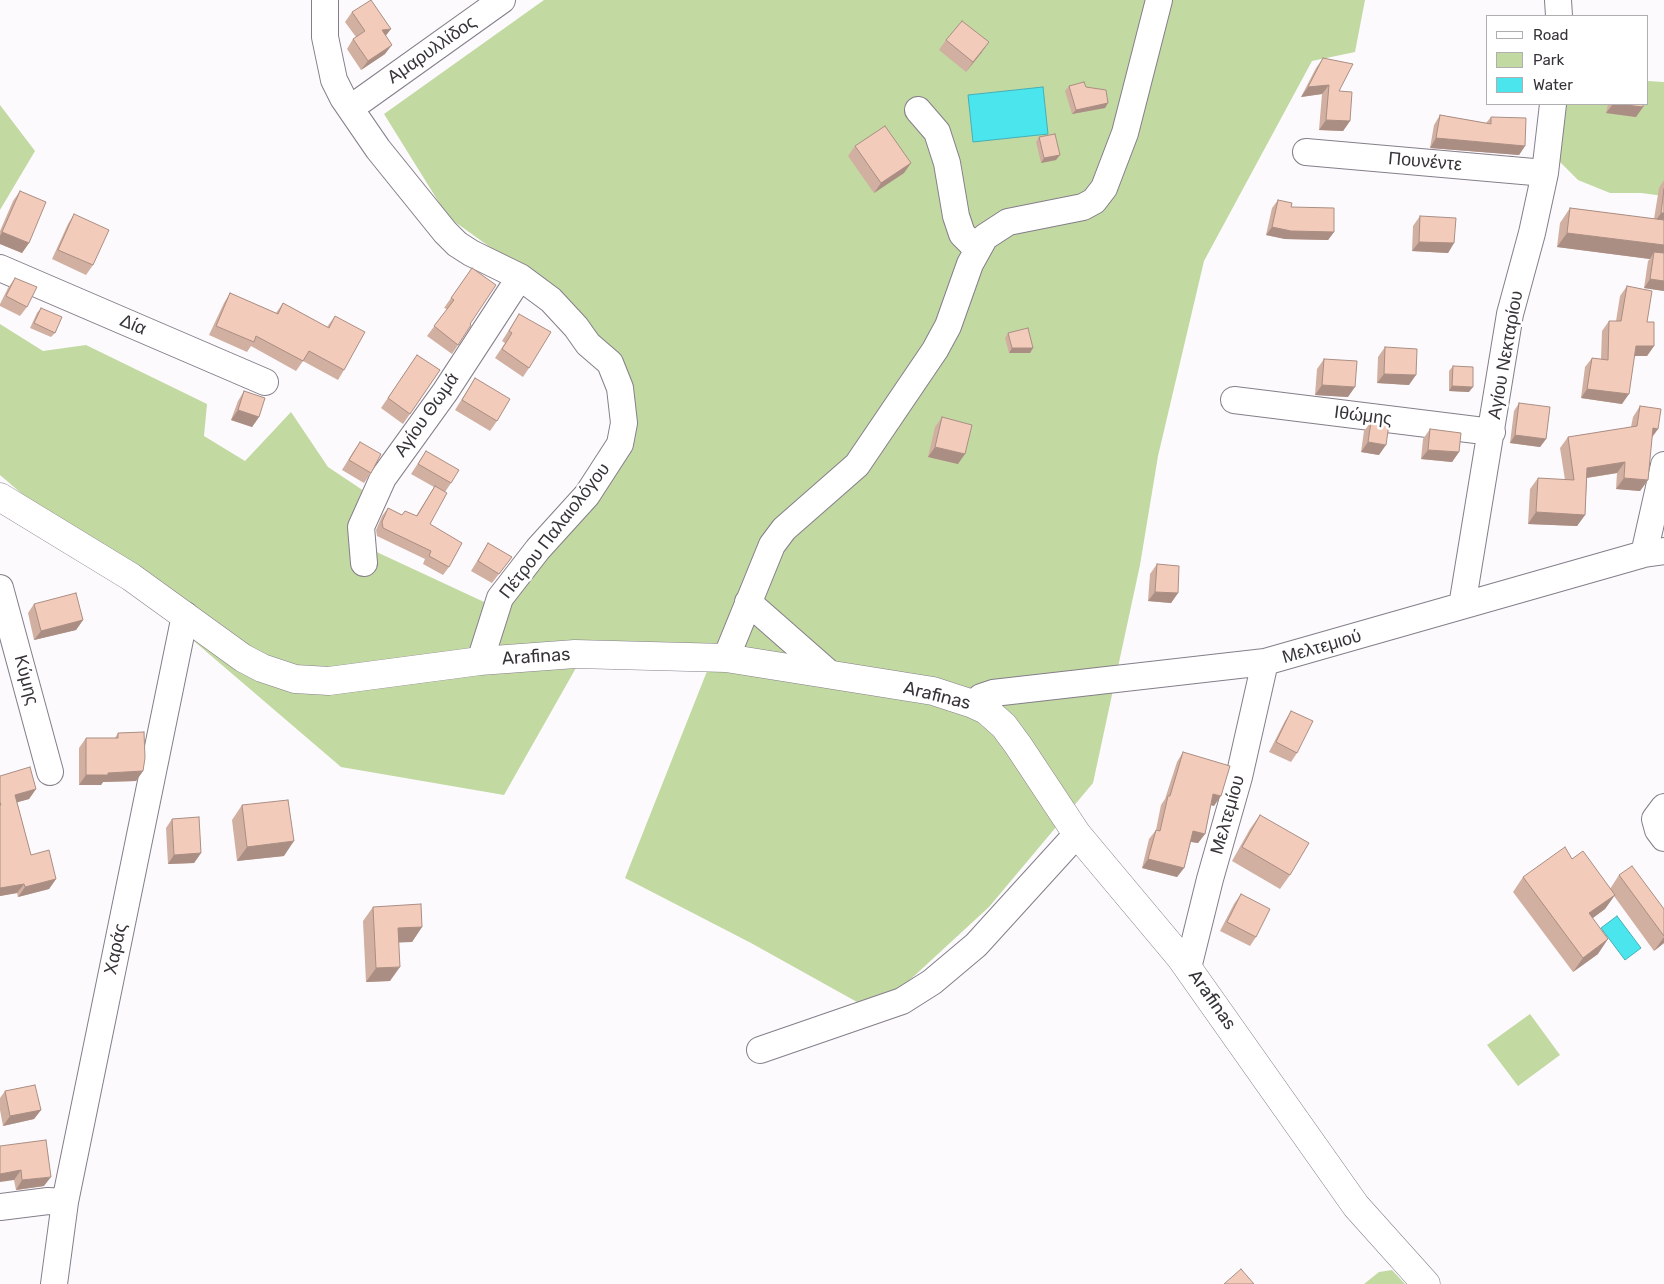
<!DOCTYPE html>
<html>
<head>
<meta charset="utf-8">
<style>
	body { margin:0 }
	#map { position:relative; width:1664px; height:1284px; overflow:hidden; background:#fcfafd; font-family:Rubik,sans-serif }
	canvas { display:block }
	.legend { position:absolute; left:1486px; top:15px; width:162px; height:90px; box-sizing:border-box; background:#fff; border:1px solid #afaeb0; margin:0; padding:6px 9px; list-style:none; font-size:15px; color:#373439 }
	.legend li { display:flex; align-items:center; gap:10px; height:25px }
	.legend b { width:25px; border:1px solid #afaeb0 }
</style>
</head>
<body>
<div id="map">
<canvas width="1664" height="1284"></canvas>
<ul class="legend">
<li><b style="height:6px;background:#fff"></b>Road</li>
<li><b style="height:14px;background:#c2d9a2"></b>Park</li>
<li><b style="height:14px;background:#4be5ed"></b>Water</li>
</ul>
</div>
<script>
const context = document.querySelector('canvas').getContext('2d');
context.lineJoin = 'round';
function fillPath(path, color) {
  context.fillStyle = color;
  context.fill(path, 'evenodd');
}
function poly(rows) {
  const path = new Path2D();
  for (const r of rows) {
    path.moveTo(r[0], r[1]);
    for (let i = 2; i < r.length; i += 2) path.lineTo(r[i], r[i + 1]);
  }
  return path;
}
function strokePath(path, color, width, dash) {
  context.strokeStyle = color;
  context.lineWidth = width;
  context.lineCap = dash ? 'butt' : 'round';
  context.setLineDash(dash || []);
  context.stroke(path);
}
function write(font, color, halo, rows, align = 'center') {
  context.font = font + ' Rubik,sans-serif';
  context.lineWidth = 5;
  context.setLineDash([]);
  context.textBaseline = 'middle';
  context.strokeStyle = halo;
  context.fillStyle = color;
  for (const [text, x, y, turn = 0] of rows) {
    context.save();
    context.translate(x, y);
    context.rotate((+turn || 0) * Math.PI / 180);
    context.textAlign = isNaN(turn) ? turn : align;
    if (halo) context.strokeText(text, 0, 0);
    context.fillText(text, 0, 0);
    context.restore();
  }
}
const green = poly([
	[544,0,1365,0,1355,52,1312,61,1204,261,1158,456,1140,565,1093,783,989,907,875,1012,751,943,625,878,717,646,585,652,504,795,341,767,0,475,0,324,43,351,86,345,207,404,204,436,245,461,291,412,328,467,367,493,353,541,497,608,631,442,621,374,550,290,448,217,384,114],
	[1648,81,1664,82,1664,196,1641,193,1610,193,1578,180,1560,162,1560,131,1565,104,1648,104],
	[0,105,35,151,0,210],
	[1530,1014,1560,1055,1518,1086,1487,1045],
	[1392,1270,1405,1284,1364,1284,1379,1272]
]);
const water = poly([
	[1043,87,1048,134,973,142,968,95,1043,87],
	[1617,916,1641,948,1625,960,1601,928,1617,916]
]);
const minor = poly([
	[325,0,325,37,334,80,343,98,378,149,445,232,457,244,471,253,520,277,551,300,576,327,588,344,610,363,620,388,624,423,620,444,587,495,538,549,500,598,480,661],
	[1558,0,1559,16],
	[362,100,502,0],
	[918,110,937,132,947,163,956,216,962,234,977,249],
	[1306,152,1545,173],
	[0,268,265,382],
	[1234,400,1492,432],
	[1644,554,1664,465],
	[364,563,361,527,383,478,445,392,520,277],
	[0,588,50,772],
	[748,602,830,674],
	[1462,606,1510,314,1532,233,1545,173,1553,104],
	[726,658,772,545,784,529,857,465,935,350,948,326,970,264,985,237,1008,222,1083,207,1094,201,1104,188,1125,133,1159,0],
	[973,704,981,697,993,693,1265,662,1644,554,1664,551],
	[1664,807,1655,819,1658,830,1664,838],
	[1188,968,1210,879,1239,777,1265,662],
	[760,1050,902,1001,932,982,976,945,1077,834],
	[0,1207,48,1201,65,1202],
	[54,1284,65,1202,185,615]
]);
const major = poly([
	[0,497,131,577,243,658,262,668,295,679,329,681,480,661,575,654,726,658,933,691,973,704,986,710,1004,726,1018,745,1077,834,1180,957,1356,1206,1426,1284]
]);
const wall = poly([
	[352,12,385,54,361,70,347,49,353,39,356,37,345,22],
	[946,40,982,52,966,72,939,50],
	[1323,58,1350,121,1343,131,1319,130,1322,94,1301,97,1316,68],
	[1069,86,1086,87,1108,103,1105,108,1072,114,1065,91],
	[1608,104,1643,104,1643,107,1636,117,1606,113],
	[1440,115,1486,123,1491,117,1525,146,1519,155,1430,148,1434,125],
	[1039,137,1056,160,1041,163,1036,142],
	[855,146,911,163,904,173,874,193,848,156],
	[1664,180,1664,291,1644,288,1648,261,1650,259,1557,247,1560,223,1570,208,1654,219,1659,188],
	[20,191,29,243,22,253,0,244,0,231,13,201],
	[1278,200,1291,207,1334,232,1328,240,1285,239,1266,235,1272,208],
	[74,214,93,265,86,275,52,259,68,224],
	[1420,216,1454,243,1448,253,1412,251,1413,226],
	[472,268,470,324,458,345,452,354,427,336,447,309,444,308],
	[15,278,27,307,20,316,0,306,0,304,8,288],
	[1627,286,1647,322,1654,346,1647,356,1634,356,1622,404,1581,398,1585,367,1592,358,1601,359,1602,331,1609,321,1616,321,1620,296],
	[230,293,276,313,283,303,327,327,335,316,344,370,338,380,303,361,296,371,251,346,247,352,209,335,224,303],
	[41,308,55,333,51,337,30,328,37,313],
	[519,314,529,368,523,377,495,358,505,343,502,341],
	[1008,333,1033,348,1030,353,1009,353,1005,338],
	[1385,347,1409,385,1377,383,1378,357],
	[417,355,440,370,403,424,381,408],
	[1324,359,1348,397,1315,395,1317,369],
	[1453,366,1469,392,1449,391,1449,371],
	[475,378,497,421,490,431,455,410],
	[244,391,259,417,252,427,231,420,238,401],
	[1519,403,1546,439,1540,447,1510,443,1514,411],
	[1640,406,1658,429,1652,437,1648,480,1640,491,1616,489,1617,473,1587,478,1585,515,1577,526,1528,524,1530,489,1538,478,1565,480,1560,448,1568,437,1631,427,1633,417],
	[942,417,958,464,928,457,935,427],
	[1371,422,1379,455,1361,452,1364,431],
	[1430,429,1459,452,1452,462,1421,459,1423,439],
	[360,442,371,473,364,483,342,470,353,452],
	[426,451,451,483,445,492,430,524,449,567,443,575,423,564,425,559,377,536,376,530,382,516,388,508,402,515,405,511,416,516,434,487,411,474],
	[488,543,512,557,492,583,471,571],
	[1157,564,1178,593,1171,603,1148,601,1150,574],
	[34,604,83,620,76,630,34,640,28,613],
	[1291,711,1297,753,1291,762,1269,752,1285,721],
	[118,733,143,771,136,781,103,782,101,785,79,785,79,748,86,738,115,738],
	[1183,752,1214,806,1211,805,1205,834,1198,843,1191,842,1184,868,1177,877,1142,868,1149,839,1156,830,1161,805,1165,799,1177,762],
	[0,776,36,789,29,799,17,802,31,855,56,879,49,889,18,897,17,893,0,896],
	[242,805,284,856,237,861,232,820],
	[1260,815,1290,875,1280,889,1232,861,1250,829],
	[172,819,201,853,194,863,168,864,166,828],
	[1572,859,1610,889,1619,875,1664,909,1664,943,1654,951,1614,896,1605,909,1593,918,1598,954,1573,972,1513,892,1523,877],
	[1241,894,1256,937,1250,946,1220,931,1234,904],
	[373,907,422,927,412,942,399,942,390,981,366,982,363,921],
	[5,1091,41,1110,34,1119,3,1126,0,1110,0,1098],
	[0,1146,44,1186,16,1190,14,1180]
]);
const shadedWall = poly([
	[391,29,384,38,382,30],
	[989,42,982,52,966,72,973,62],
	[392,45,385,54,361,70,368,61],
	[1329,85,1322,94,1301,97,1308,87],
	[1108,103,1105,108,1072,114,1076,110],
	[1613,104,1617,104,1643,107,1636,117,1606,113],
	[1326,120,1350,121,1343,131,1319,130],
	[1436,138,1525,146,1519,155,1430,148],
	[1060,155,1056,160,1041,163,1044,158],
	[911,163,904,173,874,193,881,183],
	[1661,213,1664,213,1664,224,1654,223],
	[1272,227,1334,232,1328,240,1285,239,1266,235],
	[2,232,29,243,22,253,0,244,0,236],
	[1567,233,1664,245,1664,255,1654,252,1650,259,1557,247],
	[1419,242,1454,243,1448,253,1412,251],
	[1650,279,1664,281,1664,291,1644,288],
	[1636,346,1654,346,1647,356,1629,356],
	[1012,348,1033,348,1030,353,1009,353],
	[1384,374,1416,375,1409,385,1377,383],
	[1322,385,1355,387,1348,397,1315,395],
	[1452,386,1473,387,1469,392,1449,391],
	[1587,389,1629,394,1622,404,1581,398],
	[238,410,259,417,252,427,231,420],
	[1653,428,1658,429,1650,440],
	[1515,435,1546,439,1540,447,1510,443],
	[1368,442,1386,445,1379,455,1361,452],
	[935,447,965,454,958,464,928,457],
	[1428,450,1459,452,1452,462,1421,459],
	[1625,462,1617,473,1579,479,1587,468],
	[1624,478,1648,480,1640,491,1616,489],
	[1536,512,1585,515,1577,526,1528,524],
	[1155,592,1178,593,1171,603,1148,601],
	[83,620,76,630,34,640,41,631],
	[143,771,136,781,103,782,101,785,79,785,86,775,108,773],
	[36,789,29,799,8,805,15,795],
	[1213,794,1221,796,1214,806,1207,804],
	[1193,831,1205,834,1198,843,1186,841],
	[294,841,284,856,237,861,247,847],
	[201,853,194,863,168,864,174,855],
	[1148,859,1184,868,1177,877,1142,868],
	[56,879,49,889,18,897,25,887],
	[24,884,17,893,0,896,0,888],
	[1615,895,1605,909,1579,928,1589,913],
	[422,927,412,942,388,943,398,928],
	[1664,937,1664,943,1654,951],
	[1608,939,1598,954,1573,972,1583,958],
	[400,967,390,981,366,982,376,968],
	[41,1110,34,1119,3,1126,10,1116],
	[21,1170,14,1180,0,1182,0,1174],
	[51,1177,44,1186,16,1190,22,1180]
]);
const building = poly([
	[371,0,391,29,382,30,392,45,368,61,353,39,365,31,352,12,371,0],
	[962,21,989,42,973,62,946,40,962,21],
	[1323,58,1353,64,1339,91,1352,92,1350,121,1326,120,1329,85,1308,87,1323,58],
	[1084,82,1086,87,1106,90,1108,103,1076,110,1069,86,1084,82],
	[1617,104,1643,104,1643,107,1617,104],
	[1440,115,1491,124,1491,117,1526,118,1525,146,1436,138,1440,115],
	[885,126,911,163,881,183,855,146,885,126],
	[1055,134,1060,155,1044,158,1039,137,1055,134],
	[1664,189,1664,213,1661,213,1664,189],
	[20,191,46,202,29,243,2,232,20,191],
	[1278,200,1292,203,1291,207,1334,208,1334,232,1291,231,1272,227,1278,200],
	[1570,208,1664,220,1664,245,1567,233,1570,208],
	[74,214,109,230,93,265,58,250,74,214],
	[1420,216,1456,218,1454,243,1419,242,1420,216],
	[1654,252,1664,253,1664,281,1650,279,1654,252],
	[472,268,496,285,470,324,471,325,458,345,434,326,454,300,451,298,472,268],
	[15,278,37,287,27,307,6,296,15,278],
	[1627,286,1652,291,1647,322,1654,322,1654,346,1636,346,1629,394,1587,389,1592,358,1608,360,1609,321,1621,321,1627,286],
	[230,293,278,314,283,303,329,328,335,316,365,332,344,370,309,351,303,361,256,336,254,342,216,326,230,293],
	[41,308,62,317,55,333,34,323,41,308],
	[519,314,551,332,529,368,502,349,512,333,509,331,519,314],
	[1028,328,1033,348,1012,348,1008,333,1028,328],
	[1385,347,1417,349,1416,375,1384,374,1385,347],
	[417,355,440,370,410,414,388,398,417,355],
	[1324,359,1357,361,1355,387,1322,385,1324,359],
	[1453,366,1473,367,1473,387,1452,386,1453,366],
	[475,378,510,399,497,421,462,400,475,378],
	[244,391,265,398,259,417,238,410,244,391],
	[1519,403,1550,407,1546,439,1515,435,1519,403],
	[1640,406,1661,409,1658,429,1653,428,1648,480,1624,478,1625,462,1587,468,1585,515,1536,512,1538,478,1574,480,1568,437,1637,426,1640,406],
	[942,417,972,425,965,454,935,447,942,417],
	[1371,422,1389,424,1386,445,1368,442,1371,422],
	[1430,429,1461,433,1459,452,1428,450,1430,429],
	[360,442,381,454,371,473,349,460,360,442],
	[426,451,459,470,451,483,418,464,426,451],
	[435,486,447,493,430,524,462,543,449,567,429,556,431,551,383,528,382,522,388,508,402,515,405,511,417,516,435,486],
	[488,543,512,557,499,574,478,561,488,543],
	[1157,564,1179,566,1178,593,1155,592,1157,564],
	[76,593,83,620,41,631,34,604,76,593],
	[1291,711,1313,721,1297,753,1276,742,1291,711],
	[144,732,145,758,143,771,108,773,108,775,86,775,86,738,118,738,118,733,144,732],
	[1183,752,1230,766,1221,796,1213,794,1205,834,1193,831,1184,868,1148,859,1156,830,1160,831,1168,796,1170,796,1183,752],
	[30,767,36,789,15,795,31,855,49,850,56,879,25,887,24,884,0,888,0,805,1,805,0,802,0,776,30,767],
	[288,800,294,841,247,847,242,805,288,800],
	[1260,815,1309,843,1290,875,1242,847,1260,815],
	[199,817,201,853,174,855,172,819,199,817],
	[1565,847,1572,859,1583,851,1615,895,1589,913,1608,939,1583,958,1523,877,1565,847],
	[1632,866,1664,909,1664,936,1619,875,1632,866],
	[1241,894,1270,909,1256,937,1227,922,1241,894],
	[421,904,422,927,398,928,400,967,376,968,373,907,421,904],
	[35,1085,41,1110,10,1116,5,1091,35,1085],
	[46,1140,51,1177,22,1180,21,1170,0,1174,0,1146,46,1140],
	[1241,1269,1254,1284,1224,1284,1241,1269]
]);
const streetNames = [
	["Αμαρυλλίδος",432,50,-35],
	["Πουνέντε",1425,162,5],
	["Δία",133,325,23],
	["Αγίου Νεκταρίου",1506,355,-80],
	["Αγίου Θωμά",427,415,-55],
	["Ιθώμης",1363,416,7],
	["Πέτρου Παλαιολόγου",555,531,-52],
	["Μελτεμιού",1322,647,-16],
	["Arafinas",536,657,-4],
	["Κύμης",26,680,75],
	["Arafinas",937,696,14],
	["Μελτεμίου",1228,815,-74],
	["Χαράς",116,949,-78],
	["Arafinas",1212,1000,55]
];
fillPath(green, '#c2d9a2');
fillPath(water, '#4be5ed');
strokePath(water, '#45b0b7', 1);
strokePath(minor, '#857e8a', 28);
strokePath(major, '#857e8a', 29);
strokePath(minor, '#fff', 26);
strokePath(major, '#fff', 28);
fillPath(wall, '#d1afa1');
fillPath(shadedWall, '#aa8e83');
fillPath(building, '#f3cbbb');
strokePath(building, '#aa8e83', 1);
write('18px', '#373439', '#fff', streetNames);
</script>
</body>
</html>
